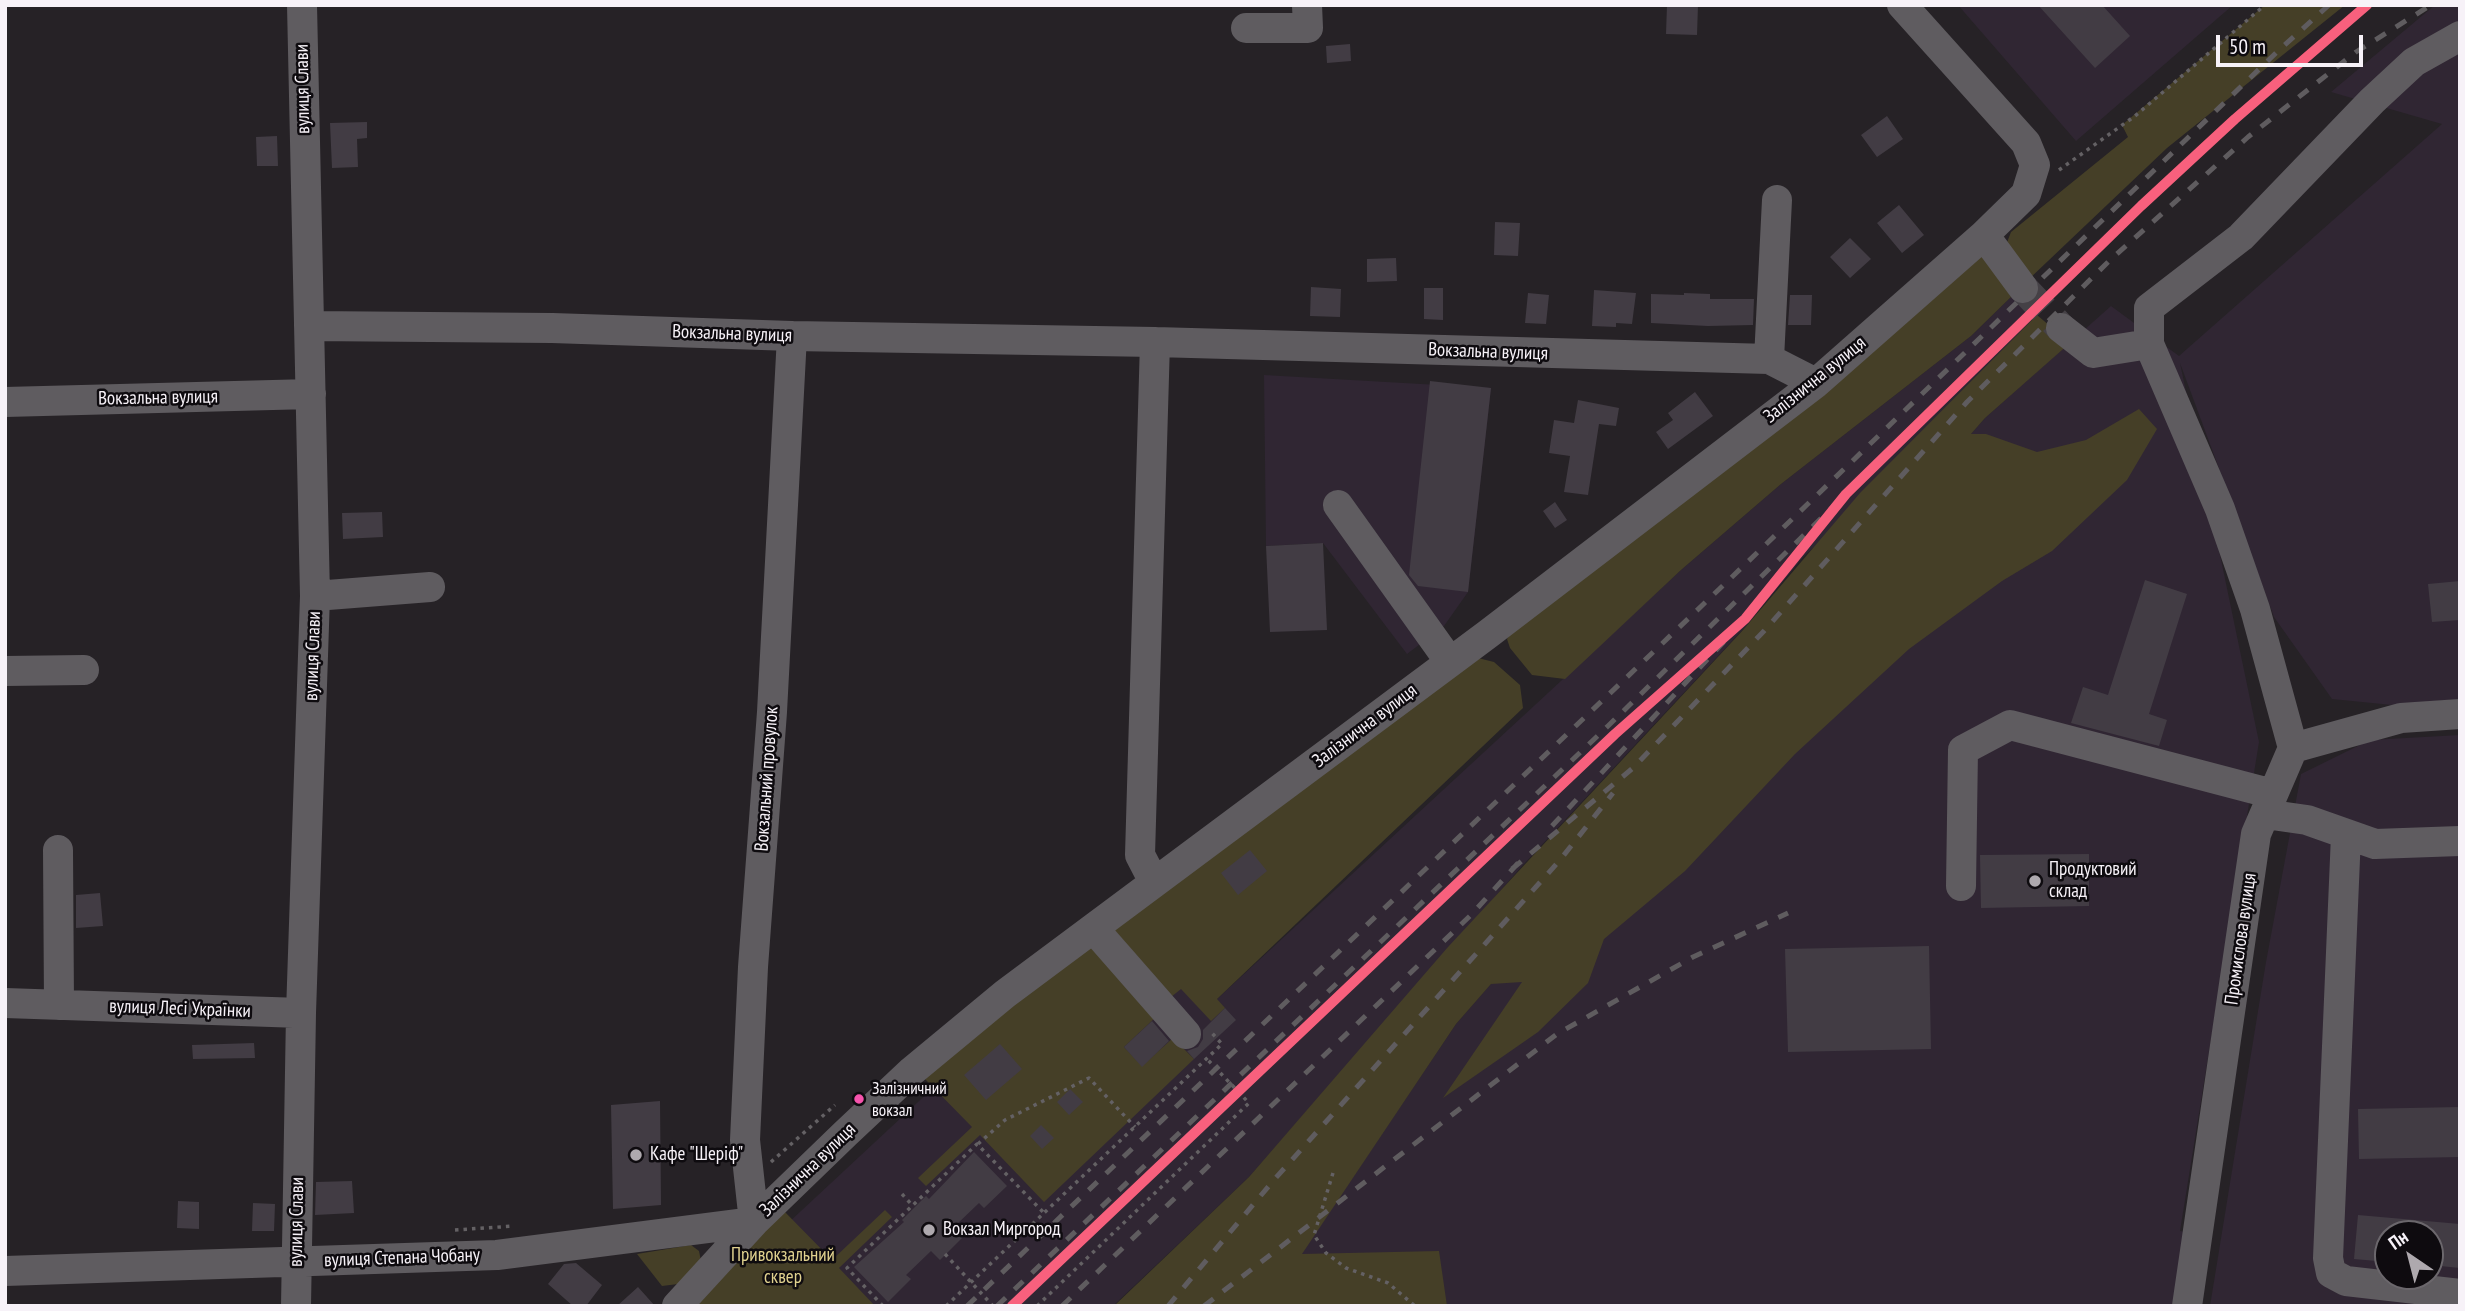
<!DOCTYPE html>
<html>
<head>
<meta charset="utf-8">
<style>
	body { margin:0 }
	#map { position:relative; width:2465px; height:1311px; overflow:hidden; background:#262226; font-family:"PT Sans Narrow",sans-serif }
	canvas { display:block }
	.frame { position:absolute; inset:0; border:7px solid #f7f2f8; pointer-events:none }
	.north { position:absolute; left:2374px; top:1220px; width:70px; height:70px; box-sizing:border-box; background:#0e0b0f; border:2px solid #6b676c; border-radius:50%; rotate:325deg; font-size:19px; font-weight:700; line-height:28px; text-align:center; color:#f7f2f8 }
	.north::after { content:''; display:block; margin:auto; width:24px; height:32px; background:#aea9ae; clip-path:polygon(50% 0,100% 100%,50% 72%,0 100%) }
	.scale { position:absolute; left:2216px; top:35px; width:147px; height:32px; box-sizing:border-box; border:4px solid #f7f2f8; border-top:0; padding-left:9px; font-size:21px; line-height:24px; white-space:nowrap; color:#f7f2f8; -webkit-text-stroke:5px #0e0b0f; paint-order:stroke }
</style>
</head>
<body>
<div id="map">
<canvas width="2465" height="1311"></canvas>
<div class="frame"></div>
<div class="north">Пн</div>
<div class="scale">50 m</div>
</div>
<script>
const context = document.querySelector('canvas').getContext('2d');
context.lineJoin = 'round';
function fillPath(path, color) {
  context.fillStyle = color;
  context.fill(path, 'evenodd');
}
function poly(rows) {
  const path = new Path2D();
  for (const r of rows) {
    path.moveTo(r[0], r[1]);
    for (let i = 2; i < r.length; i += 2) path.lineTo(r[i], r[i + 1]);
  }
  return path;
}
function strokePath(path, color, width, dash) {
  context.strokeStyle = color;
  context.lineWidth = width;
  context.lineCap = dash ? 'butt' : 'round';
  context.setLineDash(dash || []);
  context.stroke(path);
}
function write(font, color, halo, rows, align = 'center') {
  context.font = font + ' "PT Sans Narrow",sans-serif';
  context.lineWidth = 5;
  context.setLineDash([]);
  context.textBaseline = 'middle';
  context.strokeStyle = halo;
  context.fillStyle = color;
  for (const [text, x, y, turn = 0] of rows) {
    context.save();
    context.translate(x, y);
    context.rotate((+turn || 0) * Math.PI / 180);
    context.textAlign = isNaN(turn) ? turn : align;
    if (halo) context.strokeText(text, 0, 0);
    context.fillText(text, 0, 0);
    context.restore();
  }
}
const built = poly([
	[1958,5,2233,5,2076,141],
	[2435,5,2460,5,2460,699,2392,705,2332,699,2274,617,2180,363,2259,742,2180,1231,2187,1232,2178,1306,1221,1306,1301,1254,1456,1024,1985,418,2111,306,2179,356,2442,124,2331,92],
	[2011,297,2052,336,1804,556,1747,625,1523,865,1249,1177,1113,1306,699,1306,1078,953,1217,999,1681,570,1781,484,1971,336],
	[1264,375,1491,388,1468,592,1444,626,1407,654,1323,543,1266,546],
	[2460,735,2460,1306,2210,1306,2266,962,2301,774,2370,740],
	[2388,1234,2430,1234,2430,1276,2388,1276]
]);
const green = poly([
	[2265,5,2345,5,2167,148,2028,280,2006,245,2011,232,2128,137,2122,125],
	[1982,256,1989,262,2011,297,1971,336,1781,484,1681,570,1565,679,1532,675,1510,648,1507,639,1511,632,1969,262],
	[2037,315,2070,343,1985,418,1971,434,1986,434,2037,452,2086,440,2139,409,2157,429,2127,480,2052,551,2002,581,1909,649,1795,754,1685,871,1604,939,1588,983,1538,1032,1443,1098,1522,982,1491,984,1456,1024,1302,1254,1439,1251,1447,1306,1114,1306,1249,1177,1448,947,1743,630,1860,493],
	[1478,658,1494,662,1520,685,1523,708,1217,999,1225,1008,1211,1021,1181,989,1171,997,1111,926],
	[1090,943,1157,1016,1124,1047,1142,1066,1173,1038,1194,1059,1044,1202,980,1135,926,1186,918,1178,972,1127,924,1078],
	[885,1210,892,1217,839,1268,875,1306,693,1306,784,1211,832,1260],
	[691,1245,699,1251,701,1261,678,1284,662,1286,637,1254]
]);
const building = poly([
	[1667,5,1698,5,1697,35,1666,34],
	[2038,5,2102,5,2130,36,2095,68],
	[1350,44,1351,61,1327,63,1326,46],
	[1887,116,1903,139,1877,157,1861,135],
	[367,122,367,138,357,139,358,167,332,168,330,123],
	[277,136,278,166,257,166,256,137],
	[1899,205,1924,235,1902,253,1877,223],
	[1495,222,1520,223,1518,256,1494,255],
	[1850,238,1871,259,1850,278,1830,257],
	[1396,258,1397,281,1367,282,1367,259],
	[1311,287,1341,289,1340,317,1310,316],
	[1424,288,1443,288,1443,320,1424,319],
	[1594,290,1636,293,1632,324,1616,323,1616,327,1592,326],
	[1528,293,1549,295,1546,324,1525,323],
	[1684,293,1710,294,1710,299,1754,299,1753,325,1708,326,1651,323,1651,294,1684,295],
	[1790,295,1812,295,1811,325,1788,325],
	[1430,381,1491,388,1468,592,1418,586,1409,575],
	[1695,392,1713,416,1668,449,1656,432,1673,420,1668,413],
	[1578,400,1619,408,1616,426,1599,424,1588,495,1564,492,1570,456,1549,453,1554,420,1574,423],
	[1555,502,1567,520,1555,528,1543,511],
	[382,512,383,537,343,539,342,513],
	[1323,543,1327,630,1270,632,1266,546],
	[2145,580,2187,594,2149,714,2167,720,2159,746,2071,723,2083,687,2108,695],
	[2460,581,2460,620,2432,622,2428,584],
	[1250,850,1267,871,1238,895,1221,873],
	[2089,854,2089,906,1981,908,1980,855],
	[100,893,103,926,76,928,76,895],
	[1929,946,1931,1049,1788,1052,1785,949],
	[1225,1008,1236,1020,1194,1059,1187,1051,1198,1047,1203,1039,1203,1030],
	[1152,1021,1169,1041,1142,1067,1124,1047],
	[254,1043,255,1058,193,1059,192,1045],
	[1000,1044,1022,1069,986,1100,964,1075],
	[1070,1089,1083,1102,1069,1115,1057,1102],
	[660,1101,661,1205,613,1209,611,1105],
	[2460,1107,2460,1157,2359,1159,2358,1109],
	[1041,1125,1054,1138,1042,1149,1030,1136],
	[974,1152,1007,1186,984,1208,979,1203,956,1225,965,1235,940,1260,931,1251,906,1275,911,1279,888,1302,854,1267,904,1222,902,1220,926,1196,929,1199],
	[352,1181,354,1213,315,1215,316,1182],
	[178,1201,199,1202,199,1229,177,1228],
	[253,1203,275,1204,274,1231,252,1231],
	[2358,1215,2460,1224,2460,1268,2430,1265,2430,1234,2388,1234,2388,1262,2354,1259],
	[576,1263,602,1285,586,1306,573,1306,548,1284,564,1264],
	[638,1287,655,1306,617,1306]
]);
const minorTunnel = poly([
	[2023,288,2061,328]
]);
const path = poly([
	[2059,170,2135,116,2265,5],
	[978,1144,1005,1120,1089,1078,1135,1127],
	[771,1162,835,1105],
	[1333,1173,1314,1235,1326,1253,1346,1268,1388,1283,1415,1306],
	[902,1194,912,1205],
	[455,1230,514,1226],
	[945,1254,993,1306],
	[883,1306,847,1268,977,1144,1044,1213],
	[946,1306,1222,1044,1211,1032],
	[1037,1306,1249,1103,1207,1059]
]);
const minor = poly([
	[1246,28,1308,28,1307,5],
	[1984,235,2023,288],
	[309,326,552,328,792,336,1155,342,1769,359,1816,383],
	[2061,328,2093,353,2149,344,2220,509,2255,609,2293,748],
	[2149,344,2149,308,2241,237,2372,101,2414,62,2460,36],
	[1769,359,1777,200],
	[5,402,311,394],
	[1338,505,1450,662],
	[315,596,430,587],
	[5,671,84,670],
	[2265,814,2307,820,2375,844,2460,841],
	[2346,835,2328,1258,2331,1273,2346,1281,2460,1294],
	[58,850,59,1005],
	[1154,882,1140,855,1155,342],
	[1961,886,1963,750,2010,725,2273,794],
	[1094,929,1186,1034],
	[5,1003,301,1013],
	[5,1271,497,1255,754,1222,745,1140,753,967,772,712,792,336],
	[296,1306,301,1013,315,596,302,5],
	[677,1306,754,1222,845,1134,912,1071,1005,994,1488,634,1816,383,1984,235,2026,194,2035,165,2026,143,1902,5],
	[2187,1306,2256,834,2293,748,2401,718,2460,714]
]);
const rail = poly([
	[1552,826,1745,619],
	[1512,869,1633,768,1764,631,1967,402,2109,261,2248,137,2356,52,2431,5],
	[967,1306,1733,576,2279,50,2329,5],
	[997,1306,1608,726,1846,494],
	[1062,1306,1471,915,1519,862],
	[1168,1306,1273,1181,1560,860,1613,793],
	[1204,1306,1557,1034,1693,957,1788,913]
]);
const rail1 = poly([
	[1012,1306,1615,734,1745,619,1846,494,2141,206,2235,119,2367,5]
]);
const markers = [
	[2035,881,7,"#aea9ae"],
	[859,1099,6,"#f653ac"],
	[636,1155,7,"#aea9ae"],
	[929,1230,7,"#aea9ae"]
];
const busNames = [
	["Залізничний",872,1089],
	["вокзал",872,1111]
];
const streetNames = [
	["вулиця Слави",303,89,-91],
	["Вокзальна вулиця",732,334,2],
	["Вокзальна вулиця",1488,352,2],
	["Залізнична вулиця",1815,380,-39],
	["Вокзальна вулиця",158,398,-1],
	["вулиця Слави",313,656,-88],
	["Залізнична вулиця",1365,726,-37],
	["Вокзальний провулок",767,779,-86],
	["Промислова вулиця",2241,939,-82],
	["вулиця Лесі Українки",180,1009,2],
	["Залізнична вулиця",808,1170,-44],
	["вулиця Слави",297,1222,-89],
	["вулиця Степана Чобану",402,1258,-2]
];
const poiNames = [
	["Продуктовий",2049,870],
	["склад",2049,892],
	["Кафе \"Шеріф\"",650,1155],
	["Вокзал Миргород",943,1230]
];
const parkNames = [
	["Привокзальний",783,1256],
	["сквер",783,1278]
];
fillPath(built, '#302633');
fillPath(green, '#453f27');
fillPath(building, '#423c44');
strokePath(minorTunnel, '#454146', 30, [30, 15]);
strokePath(path, '#646164', 3.5, [3.5, 5]);
strokePath(minor, '#5f5c60', 30);
strokePath(rail, '#5f5c5f', 5, [12, 12]);
strokePath(rail1, '#f8607d', 10);
for (const [x, y, r, color] of markers) {
  const dot = new Path2D();
  dot.arc(x, y, r, 0, 2 * Math.PI);
  context.fillStyle = color;
  context.fill(dot);
  strokePath(dot, '#0e0b0f', 2.5);
}
write('17px', '#f7f2f8', '#0e0b0f', busNames, 'left');
write('19px', '#f7f2f8', '#0e0b0f', streetNames);
write('19px', '#f7f2f8', '#0e0b0f', poiNames, 'left');
write('19px', '#e1d28f', '#0e0b0f', parkNames);
</script>
</body>
</html>
